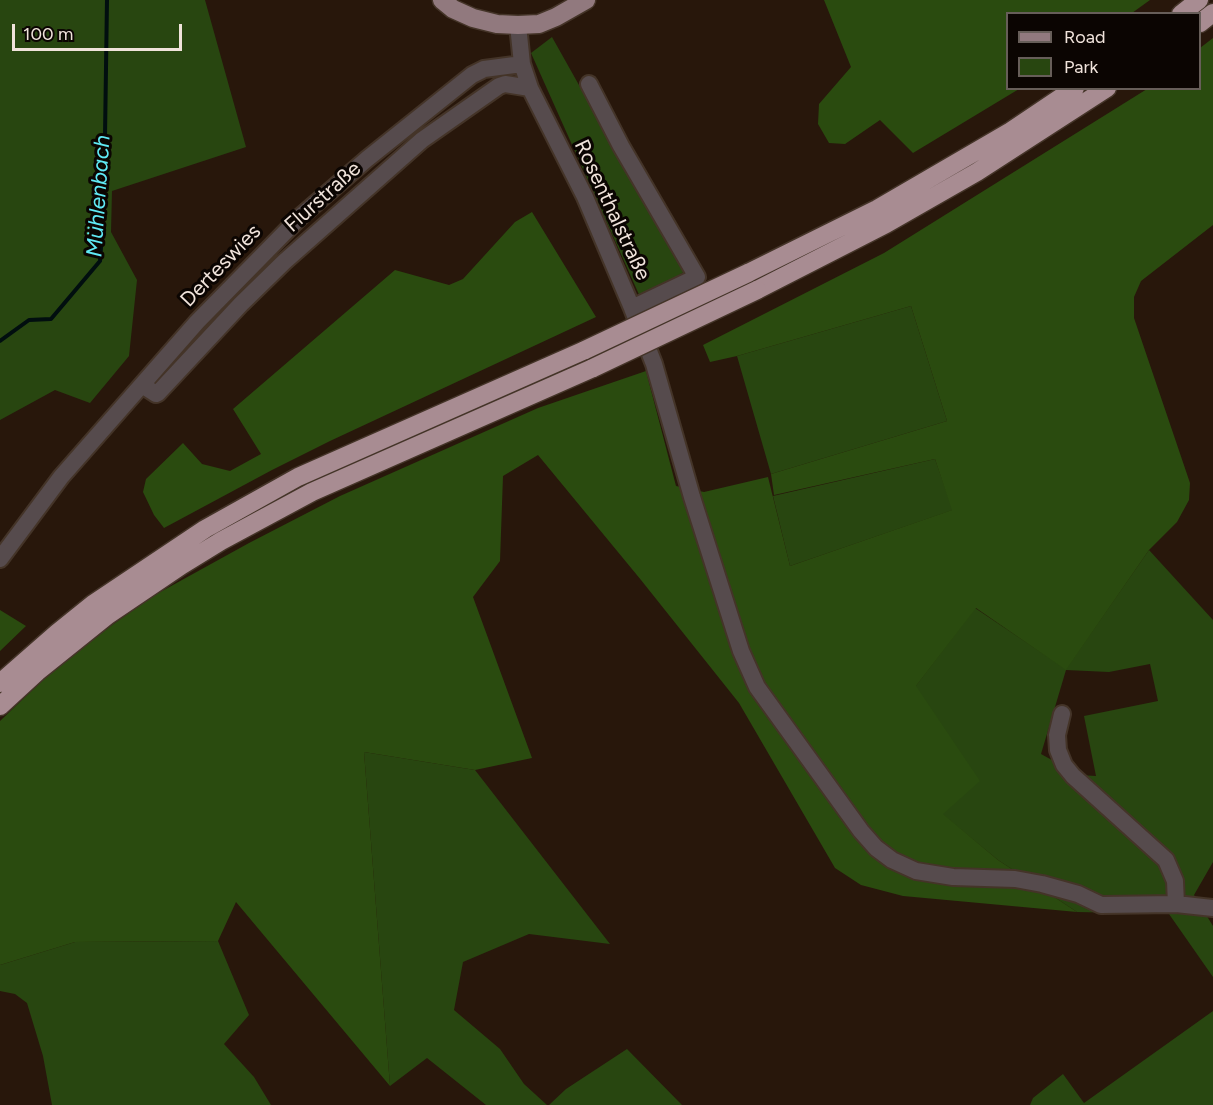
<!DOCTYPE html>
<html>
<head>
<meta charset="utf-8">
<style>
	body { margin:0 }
	#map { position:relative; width:1213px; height:1105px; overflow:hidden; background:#28170b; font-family:Figtree,sans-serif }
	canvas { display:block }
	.legend { position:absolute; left:1006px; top:12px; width:195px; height:78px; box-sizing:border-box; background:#0b0502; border:2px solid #675e59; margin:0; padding:8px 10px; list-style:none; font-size:18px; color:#f0e3db }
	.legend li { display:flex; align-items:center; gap:12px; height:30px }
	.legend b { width:30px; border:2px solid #675e59 }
	.scale { position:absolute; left:12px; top:24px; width:170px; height:27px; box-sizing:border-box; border:3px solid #f0e3db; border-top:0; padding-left:8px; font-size:18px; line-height:21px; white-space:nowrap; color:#f0e3db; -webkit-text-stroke:4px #0b0502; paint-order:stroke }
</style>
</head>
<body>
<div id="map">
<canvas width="1213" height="1105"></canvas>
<ul class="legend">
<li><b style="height:8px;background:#91797e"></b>Road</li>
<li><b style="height:16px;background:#284610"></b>Park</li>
</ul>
<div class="scale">100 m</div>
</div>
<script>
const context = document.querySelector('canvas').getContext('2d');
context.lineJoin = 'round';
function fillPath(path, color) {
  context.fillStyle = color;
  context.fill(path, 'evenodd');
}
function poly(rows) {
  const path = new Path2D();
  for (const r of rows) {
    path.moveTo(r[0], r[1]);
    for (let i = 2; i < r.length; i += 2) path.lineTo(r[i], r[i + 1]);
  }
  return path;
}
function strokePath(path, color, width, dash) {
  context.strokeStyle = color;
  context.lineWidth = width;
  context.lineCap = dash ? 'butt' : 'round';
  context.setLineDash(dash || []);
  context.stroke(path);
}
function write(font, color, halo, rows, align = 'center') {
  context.font = font + ' Figtree,sans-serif';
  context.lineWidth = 6;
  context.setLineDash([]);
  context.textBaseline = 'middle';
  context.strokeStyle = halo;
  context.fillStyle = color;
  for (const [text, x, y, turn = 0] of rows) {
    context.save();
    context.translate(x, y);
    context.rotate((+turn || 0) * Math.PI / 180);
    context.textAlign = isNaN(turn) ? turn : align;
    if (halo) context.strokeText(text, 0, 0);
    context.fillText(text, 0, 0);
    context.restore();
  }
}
const green = poly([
	[0,0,205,0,246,147,112,191,111,232,137,280,129,356,90,403,55,390,0,420],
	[552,37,684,272,641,299,531,53],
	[911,306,947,421,771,474,737,356],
	[935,459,953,510,790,566,773,496],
	[1149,550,1213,620,1213,862,1194,895,1213,926,1213,977,1169,914,1077,912,998,860,942,814,915,687,975,608,1066,669],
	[1150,664,1158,701,1084,716,1096,776,1079,775,1041,754,1066,670,1109,672],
	[364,752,475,770,610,944,529,934,463,962,454,1010,500,1049,524,1084,547,1105,486,1105,427,1058,390,1086],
	[218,941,249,1015,224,1044,254,1077,271,1105,52,1105,43,1056,27,1003,15,994,0,991,0,965,75,942],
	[1213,1011,1213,1105,1030,1105,1033,1098,1063,1074,1084,1103],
	[627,1049,682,1105,549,1105,566,1089]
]);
const forest = poly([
	[824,0,1150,0,1132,13,1008,14,1008,88,1019,89,913,153,880,120,845,144,829,143,818,124,819,104,851,67],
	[1213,38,1213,225,1141,281,1134,297,1134,318,1190,483,1189,500,1177,522,1149,550,1066,670,976,608,916,686,980,781,943,814,998,860,1077,912,903,896,861,885,835,868,739,703,641,580,538,455,503,476,500,561,473,597,532,758,475,770,364,752,390,1086,236,902,218,941,75,942,0,965,0,721,67,657,153,596,249,543,340,496,538,408,646,371,676,486,704,492,768,477,790,566,952,510,935,459,774,495,771,474,947,421,911,306,737,356,710,362,703,345,884,253,1147,89,1200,88,1200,48],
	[532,212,596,317,330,441,272,470,164,528,154,515,143,492,146,479,183,443,202,464,230,471,261,454,233,409,395,270,449,285,463,279,515,222],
	[0,610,26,626,0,651]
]);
const stream = poly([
	[0,341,29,320,51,319,100,261,104,204,107,0]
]);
const minor = poly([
	[518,25,522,64,530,88,585,197,632,308,654,364,692,497,741,651,757,687,861,831,876,848,892,860,916,871,953,877,1015,879,1042,884,1078,894,1101,905,1176,904,1213,908],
	[589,84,621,146,697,277,632,308],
	[142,385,156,394,158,393,241,304,284,262,422,140,499,86,505,84,530,88],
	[0,559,61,477,197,322,301,216,367,159,472,75,484,69,522,64],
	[1062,714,1057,735,1058,750,1064,765,1073,776,1166,860,1175,881,1176,904]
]);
const major = poly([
	[442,0,453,9,473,18,497,24,518,25,539,24,556,17,586,0]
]);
const highway = poly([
	[1181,14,1199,0],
	[1200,23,1213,13],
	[748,273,877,209,1011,131,1075,88],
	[757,290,886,224,977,172,1107,88],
	[0,683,57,633,93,604,205,529,298,477,585,350],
	[0,706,37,672,108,615,182,565,221,541,312,492,593,368]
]);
const highwayBridge = poly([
	[585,350,748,273],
	[593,368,757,290]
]);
const streetNames = [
	["Flurstraße",323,197,-42],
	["Rosenthalstraße",612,210,65],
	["Derteswies",221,266,-46]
];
const waterNames = [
	["Mühlenbach",99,196,-86]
];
fillPath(green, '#284610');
fillPath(forest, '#2a4b0f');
strokePath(stream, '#010e0f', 4);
strokePath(minor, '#443428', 20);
strokePath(major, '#443428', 21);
strokePath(highway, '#443428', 21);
strokePath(minor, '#564b4d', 16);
strokePath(major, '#91797e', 18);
strokePath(highway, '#a88c92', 18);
strokePath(highwayBridge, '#443428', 21, []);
strokePath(highwayBridge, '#a88c92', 18);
write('21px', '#f0e3db', '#0b0502', streetNames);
write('italic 22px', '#60eaf5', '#0b0502', waterNames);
</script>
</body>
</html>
